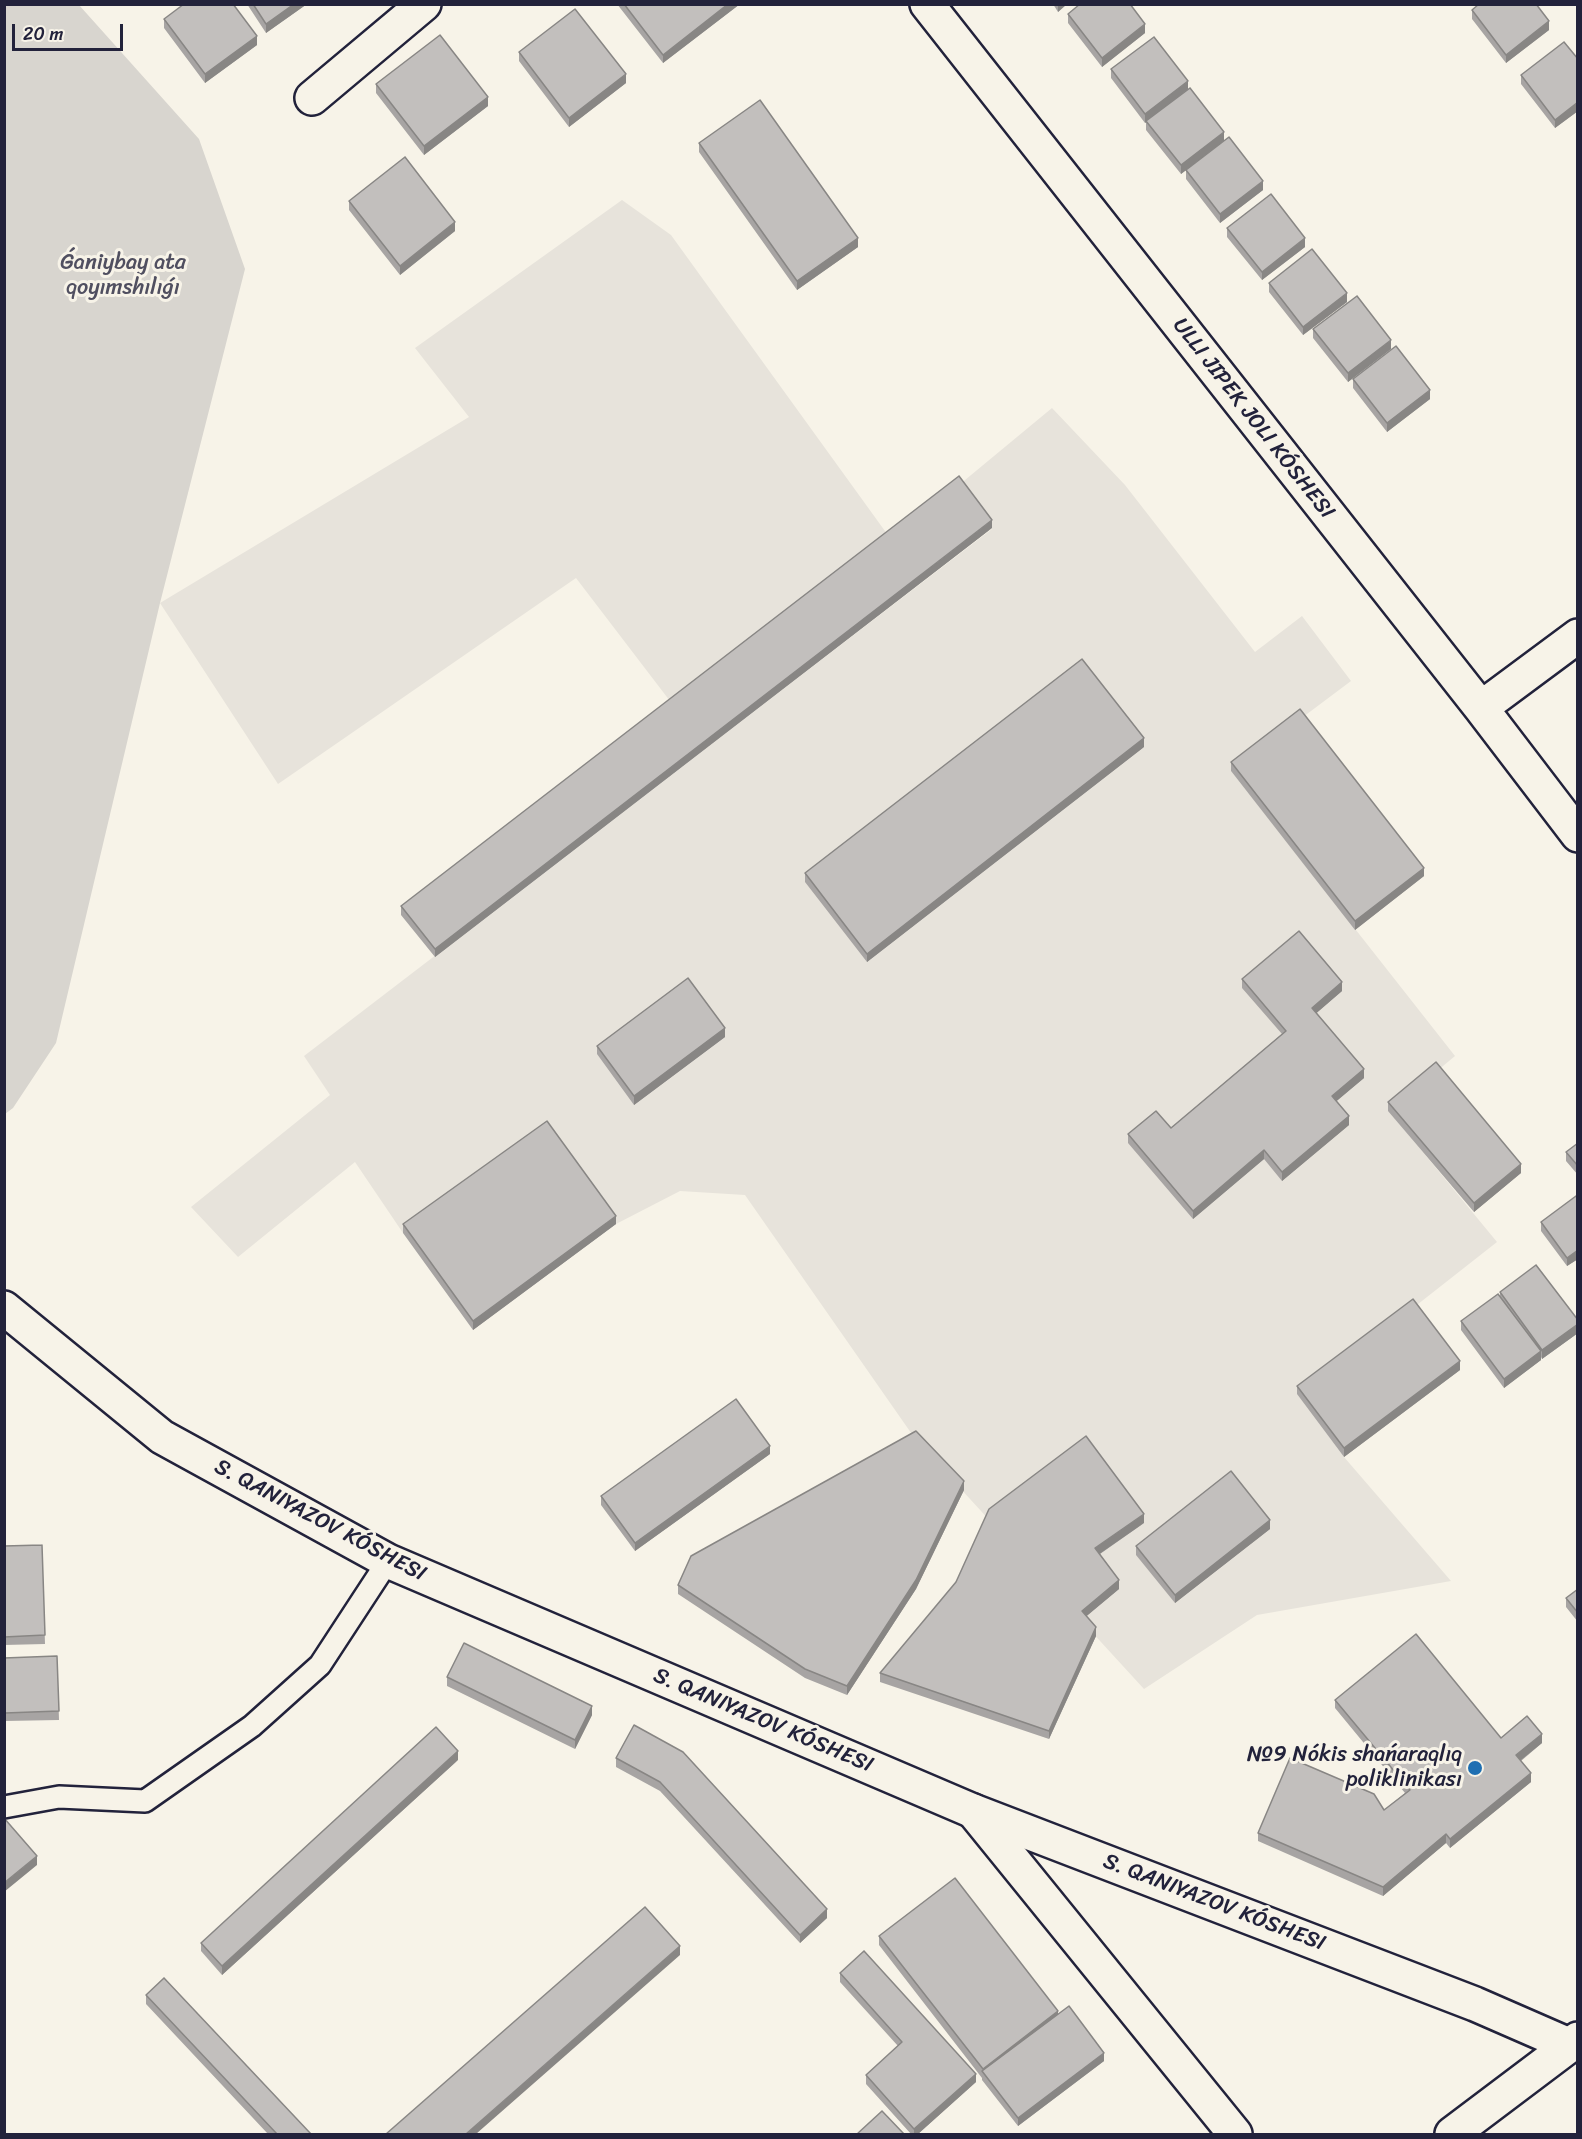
<!DOCTYPE html>
<html>
<head>
<meta charset="utf-8">
<style>
	body { margin:0 }
	#map { position:relative; width:1582px; height:2139px; overflow:hidden; background:#f7f3e8; font-family:Sriracha,sans-serif }
	canvas { display:block }
	.frame { position:absolute; inset:0; border:6px solid #22223b; pointer-events:none }
	.scale { position:absolute; left:12px; top:24px; width:111px; height:27px; box-sizing:border-box; border:3px solid #22223b; border-top:0; padding-left:8px; font-size:18px; line-height:21px; white-space:nowrap; color:#22223b; -webkit-text-stroke:4px #f7f3e8; paint-order:stroke }
</style>
</head>
<body>
<div id="map">
<canvas width="1582" height="2139"></canvas>
<div class="frame"></div>
<div class="scale">20 m</div>
</div>
<script>
const context = document.querySelector('canvas').getContext('2d');
context.lineJoin = 'round';
function fillPath(path, color) {
  context.fillStyle = color;
  context.fill(path, 'evenodd');
}
function poly(rows) {
  const path = new Path2D();
  for (const r of rows) {
    path.moveTo(r[0], r[1]);
    for (let i = 2; i < r.length; i += 2) path.lineTo(r[i], r[i + 1]);
  }
  return path;
}
function strokePath(path, color, width, dash) {
  context.strokeStyle = color;
  context.lineWidth = width;
  context.lineCap = dash ? 'butt' : 'round';
  context.setLineDash(dash || []);
  context.stroke(path);
}
function write(font, color, halo, rows, align = 'center') {
  context.font = font + ' Sriracha,sans-serif';
  context.lineWidth = 6;
  context.setLineDash([]);
  context.textBaseline = 'middle';
  context.strokeStyle = halo;
  context.fillStyle = color;
  for (const [text, x, y, turn = 0] of rows) {
    context.save();
    context.translate(x, y);
    context.rotate((+turn || 0) * Math.PI / 180);
    context.textAlign = isNaN(turn) ? turn : align;
    if (halo) context.strokeText(text, 0, 0);
    context.fillText(text, 0, 0);
    context.restore();
  }
}
const built = poly([
	[622,200,671,235,890,538,673,705,576,578,278,784,160,603,469,417,415,348],
	[1052,408,1125,485,1255,652,1302,616,1351,681,1231,771,1455,1056,1389,1111,1497,1242,1413,1308,1298,1395,1344,1457,1451,1581,1257,1615,1144,1689,916,1440,745,1195,680,1191,616,1224,593,1194,403,1233,355,1162,238,1257,191,1207,330,1095,304,1056,992,529,959,485]
]);
const green = poly([
	[5,4,79,5,199,139,245,269,160,603,56,1043,13,1108,5,1114]
]);
const lane = poly([
	[4,1807,59,1797,145,1801,252,1726,320,1665,388,1561]
]);
const street = poly([
	[927,4,1481,708,1578,835],
	[312,98,424,4],
	[1481,708,1578,636],
	[973,1811,1235,2134]
]);
const secondary = poly([
	[4,1308,162,1437,388,1561,973,1811,1475,2004,1569,2045]
]);
const primary = poly([
	[1452,2134,1578,2039]
]);
const wall = poly([
	[247,4,307,4,266,33],
	[617,4,740,4,663,63],
	[1053,4,1067,4,1058,12],
	[1472,10,1549,30,1506,63,1472,19],
	[1068,14,1145,33,1102,67,1068,23],
	[164,19,257,45,205,83,164,28],
	[519,52,626,83,569,127,519,61],
	[1578,59,1578,111,1555,128,1521,84,1521,75],
	[1111,69,1188,89,1224,141,1181,174,1146,130,1146,122,1145,123,1111,78],
	[376,84,488,106,424,155,376,93],
	[699,143,858,247,797,290,699,152],
	[1186,170,1263,190,1220,223,1186,179],
	[349,201,455,231,400,275,349,210],
	[1227,228,1305,247,1262,280,1227,237],
	[1269,283,1347,302,1303,335,1269,292],
	[1313,329,1391,349,1348,382,1313,338],
	[1353,379,1430,399,1387,432,1353,388],
	[992,528,435,957,401,915,401,906],
	[1144,747,867,962,805,882,805,873],
	[1231,762,1424,876,1355,930,1231,771],
	[1242,979,1342,991,1316,1013,1364,1078,1336,1101,1349,1125,1282,1181,1264,1159,1193,1219,1128,1143,1128,1134,1171,1128,1282,1034,1242,988],
	[725,1037,634,1105,597,1054,597,1046],
	[1388,1102,1521,1173,1474,1212,1388,1111],
	[1578,1143,1578,1175,1566,1161,1566,1152],
	[1578,1199,1578,1259,1567,1266,1541,1231,1541,1222],
	[403,1224,616,1224,473,1330,403,1233],
	[1500,1292,1578,1320,1578,1333,1542,1359,1541,1357,1541,1360,1504,1388,1461,1330,1461,1321,1500,1295],
	[1460,1370,1344,1457,1297,1394,1297,1386],
	[770,1454,635,1551,601,1505,601,1496],
	[964,1490,916,1589,847,1695,805,1678,678,1594,678,1585],
	[1144,1523,1100,1554,1119,1589,1086,1616,1096,1636,1049,1739,880,1682,880,1673],
	[1270,1529,1175,1603,1136,1555,1136,1546],
	[42,1545,45,1644,4,1645,4,1546],
	[1578,1589,1578,1622,1566,1607,1566,1598],
	[57,1656,59,1720,5,1721,4,1706],
	[447,1677,592,1715,575,1749,447,1686],
	[1335,1700,1501,1738,1542,1743,1521,1761,1531,1782,1450,1848,1446,1843,1383,1896,1258,1841,1258,1833,1384,1810,1405,1793,1335,1708],
	[634,1725,827,1918,800,1943,660,1791,616,1767,616,1758],
	[458,1760,222,1975,201,1951,201,1943],
	[879,1936,1058,2014,1104,2061,1018,2126,982,2080,982,2078,879,1945],
	[840,1973,976,2082,918,2134,911,2134,866,2084,866,2075,898,2046,840,1982],
	[146,1995,311,2134,268,2134,146,2004]
]);
const shadedWall = poly([
	[294,4,307,4,266,33,266,24],
	[728,4,740,4,663,63,663,55],
	[1058,4,1067,4,1058,12],
	[1549,21,1549,30,1506,63,1506,55],
	[1145,24,1145,33,1102,67,1102,58],
	[257,36,257,45,205,83,205,74],
	[626,74,626,83,569,127,569,118],
	[1188,81,1188,89,1145,123,1145,114],
	[488,97,488,106,424,155,424,146],
	[1578,102,1578,111,1555,128,1555,120],
	[1224,132,1224,141,1181,174,1181,165],
	[1263,181,1263,190,1220,223,1220,214],
	[455,222,455,231,400,275,400,266],
	[858,238,858,247,797,290,797,281],
	[1305,238,1305,247,1262,280,1262,272],
	[1347,293,1347,302,1303,335,1303,327],
	[1391,340,1391,349,1348,382,1348,373],
	[1430,390,1430,399,1387,432,1387,423],
	[992,520,992,528,435,957,435,949],
	[1144,738,1144,747,867,962,867,954],
	[1424,868,1424,876,1355,930,1355,921],
	[1342,982,1342,991,1312,1017,1312,1008],
	[725,1028,725,1037,634,1105,634,1096],
	[1364,1069,1364,1078,1332,1105,1332,1096],
	[1349,1116,1349,1125,1282,1181,1282,1172],
	[1264,1150,1264,1159,1193,1219,1193,1211],
	[1521,1164,1521,1173,1474,1212,1474,1203],
	[616,1216,616,1224,473,1330,473,1321],
	[1578,1250,1578,1259,1567,1266,1567,1258],
	[1578,1324,1578,1333,1542,1359,1542,1350],
	[1541,1351,1541,1360,1504,1388,1504,1379],
	[1460,1361,1460,1370,1344,1457,1344,1448],
	[770,1446,770,1454,635,1551,635,1543],
	[964,1481,964,1490,916,1589,847,1695,847,1686],
	[1144,1514,1144,1523,1095,1557,1095,1548],
	[1270,1520,1270,1529,1175,1603,1175,1595],
	[1119,1580,1119,1589,1082,1620,1082,1611],
	[1096,1627,1096,1636,1049,1739,1049,1731],
	[592,1706,592,1715,575,1749,575,1740],
	[1542,1734,1542,1743,1516,1764,1516,1755],
	[458,1751,458,1760,222,1975,222,1966],
	[1531,1773,1531,1782,1450,1848,1450,1839],
	[1446,1834,1446,1843,1383,1896,1383,1887],
	[37,1856,37,1865,4,1892,4,1883],
	[827,1909,827,1918,800,1943,800,1935],
	[680,1946,680,1955,476,2134,466,2134],
	[1058,2011,1058,2019,983,2072,983,2069],
	[1104,2053,1104,2061,1018,2126,1018,2118],
	[976,2074,976,2082,918,2134,914,2134,914,2129]
]);
const building = poly([
	[184,4,233,4,257,36,205,74,164,19,184,4],
	[253,4,294,4,266,24,253,4],
	[624,4,728,4,663,55,624,4],
	[1080,4,1130,4,1145,24,1102,58,1068,14,1080,4],
	[1479,4,1536,4,1549,21,1506,55,1472,10,1479,4],
	[575,9,626,74,569,118,519,52,575,9],
	[440,35,488,97,424,146,376,84,440,35],
	[1154,37,1188,81,1145,114,1111,69,1154,37],
	[1564,42,1578,59,1578,102,1555,120,1521,75,1564,42],
	[1190,88,1224,132,1181,165,1146,121,1190,88],
	[760,100,858,238,797,281,699,143,760,100],
	[1229,137,1263,181,1220,214,1186,170,1229,137],
	[405,157,455,222,400,266,349,201,405,157],
	[1271,194,1305,238,1262,272,1227,228,1271,194],
	[1312,249,1347,293,1303,327,1269,283,1312,249],
	[1357,296,1391,340,1348,373,1313,329,1357,296],
	[1396,346,1430,390,1387,423,1353,379,1396,346],
	[959,476,992,520,435,949,401,906,959,476],
	[1082,659,1144,738,867,954,805,873,1082,659],
	[1300,709,1424,868,1355,921,1231,762,1300,709],
	[1299,931,1342,982,1312,1008,1364,1069,1332,1096,1349,1116,1282,1172,1264,1150,1193,1211,1128,1134,1156,1111,1171,1128,1286,1031,1242,979,1299,931],
	[688,978,725,1028,634,1096,597,1046,688,978],
	[1436,1062,1521,1164,1474,1203,1388,1102,1436,1062],
	[547,1121,616,1216,473,1321,403,1224,547,1121],
	[1578,1143,1578,1166,1566,1152,1578,1143],
	[1576,1196,1578,1199,1578,1250,1567,1258,1541,1222,1576,1196],
	[1536,1265,1578,1320,1578,1324,1542,1350,1500,1292,1536,1265],
	[1498,1294,1541,1351,1504,1379,1461,1321,1498,1294],
	[1413,1299,1460,1361,1344,1448,1297,1386,1413,1299],
	[736,1399,770,1446,635,1543,601,1496,736,1399],
	[916,1431,964,1481,916,1580,847,1686,805,1669,678,1585,691,1556,916,1431],
	[1086,1436,1144,1514,1095,1548,1119,1580,1082,1611,1096,1627,1049,1731,880,1673,956,1582,989,1509,1086,1436],
	[1231,1471,1270,1520,1175,1595,1136,1546,1231,1471],
	[42,1545,45,1635,4,1637,4,1546,42,1545],
	[1578,1589,1578,1613,1566,1598,1578,1589],
	[1416,1634,1501,1738,1527,1716,1542,1734,1516,1755,1531,1773,1450,1839,1446,1834,1383,1887,1258,1833,1290,1758,1374,1794,1384,1810,1410,1790,1335,1700,1416,1634],
	[464,1643,592,1706,575,1740,447,1677,464,1643],
	[57,1656,59,1711,5,1713,4,1658,57,1656],
	[634,1725,683,1752,827,1909,800,1935,660,1782,616,1758,634,1725],
	[436,1727,458,1751,222,1966,201,1943,436,1727],
	[4,1818,37,1856,4,1883,4,1818],
	[955,1878,1058,2011,983,2069,879,1936,955,1878],
	[645,1907,680,1946,466,2134,386,2134,645,1907],
	[864,1951,976,2074,914,2129,866,2075,902,2042,840,1973,864,1951],
	[164,1978,311,2134,277,2134,146,1995,164,1978],
	[1069,2006,1104,2053,1018,2118,982,2071,1069,2006],
	[882,2111,904,2134,857,2134,882,2111]
]);
const markers = [
	[1475,1768,8,"#1f6fb2"]
];
const parkNames = [
	["Ǵaniybay ata",123,263],
	["qoyımshılıǵı",123,288]
];
const streetNames = [
	["ULLI JIPEK JOLI KÓSHESI",1253,419,52],
	["S. QANIYAZOV KÓSHESI",320,1521,28],
	["S. QANIYAZOV KÓSHESI",763,1721,23],
	["S. QANIYAZOV KÓSHESI",1214,1903,21]
];
const poiNames = [
	["№9 Nókis shańaraqlıq",1462,1755],
	["poliklinikası",1462,1780]
];
fillPath(built, '#e7e3db');
fillPath(green, '#d8d5cf');
strokePath(lane, '#22223b', 26);
strokePath(street, '#22223b', 38);
strokePath(secondary, '#22223b', 38);
strokePath(primary, '#22223b', 38);
strokePath(lane, '#f7f3e8', 21);
strokePath(street, '#f7f3e8', 33);
strokePath(secondary, '#f7f3e8', 33);
strokePath(primary, '#f7f3e8', 33);
fillPath(wall, '#a7a4a3');
fillPath(shadedWall, '#888684');
fillPath(building, '#c2bfbd');
strokePath(building, '#888684', 1.5);
for (const [x, y, r, color] of markers) {
  const dot = new Path2D();
  dot.arc(x, y, r, 0, 2 * Math.PI);
  context.fillStyle = color;
  context.fill(dot);
  strokePath(dot, '#f7f3e8', 2);
}
write('22px', '#504f60', '#f7f3e8', parkNames);
write('22px', '#22223b', '#f7f3e8', streetNames);
write('22px', '#22223b', '#f7f3e8', poiNames, 'right');
</script>
</body>
</html>
